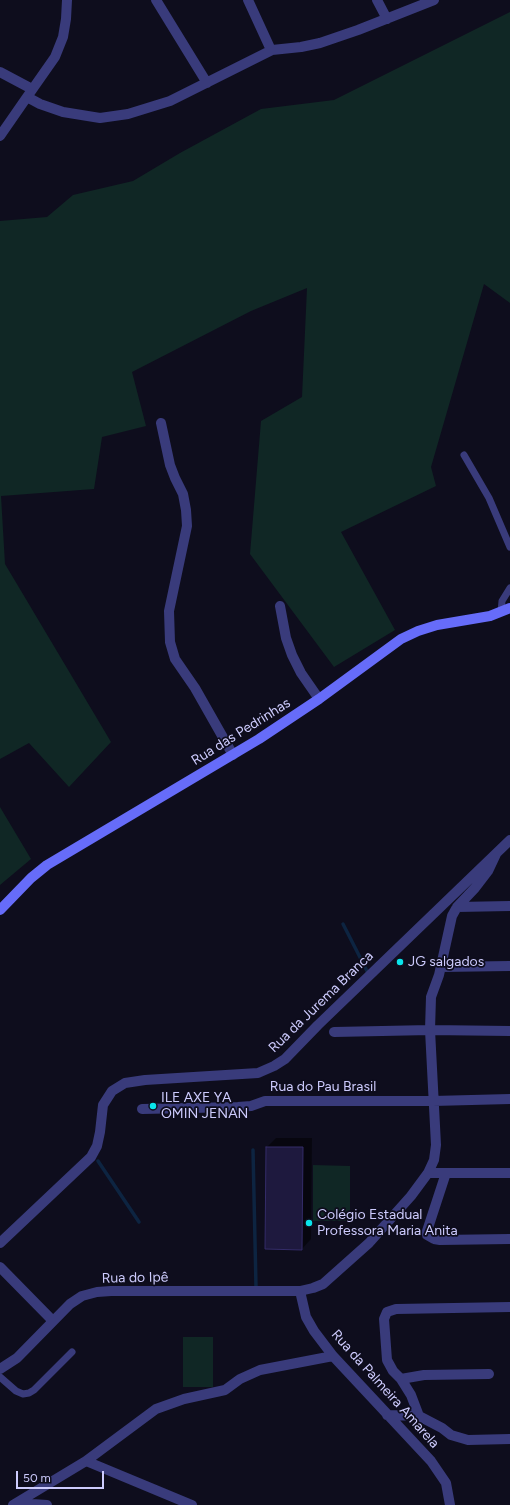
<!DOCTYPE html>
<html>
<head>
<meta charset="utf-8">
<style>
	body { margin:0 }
	#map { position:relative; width:510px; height:1505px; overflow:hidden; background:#0e0d1d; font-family:Figtree,sans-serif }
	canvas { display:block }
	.scale { position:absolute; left:16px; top:1471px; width:88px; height:18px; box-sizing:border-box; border:2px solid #cdcbfd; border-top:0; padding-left:5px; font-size:12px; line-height:14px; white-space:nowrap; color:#cdcbfd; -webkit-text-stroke:3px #0e0d1d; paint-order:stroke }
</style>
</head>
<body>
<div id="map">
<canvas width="510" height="1505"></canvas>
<div class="scale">50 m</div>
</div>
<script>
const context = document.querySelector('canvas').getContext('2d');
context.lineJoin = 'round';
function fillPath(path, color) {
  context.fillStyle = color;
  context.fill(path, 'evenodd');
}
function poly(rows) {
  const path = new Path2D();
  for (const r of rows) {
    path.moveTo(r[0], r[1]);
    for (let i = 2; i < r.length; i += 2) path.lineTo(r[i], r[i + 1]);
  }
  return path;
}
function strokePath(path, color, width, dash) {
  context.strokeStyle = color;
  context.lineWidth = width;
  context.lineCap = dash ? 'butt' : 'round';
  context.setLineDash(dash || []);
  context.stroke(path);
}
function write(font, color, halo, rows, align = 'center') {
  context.font = font + ' Figtree,sans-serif';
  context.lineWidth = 3.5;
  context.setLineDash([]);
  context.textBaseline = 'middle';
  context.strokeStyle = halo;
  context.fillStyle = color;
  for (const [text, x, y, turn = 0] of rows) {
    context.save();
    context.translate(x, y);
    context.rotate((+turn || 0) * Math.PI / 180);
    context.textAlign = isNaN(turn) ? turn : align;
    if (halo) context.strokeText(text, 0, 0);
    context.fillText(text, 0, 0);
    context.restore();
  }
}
const green = poly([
	[510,12,510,303,484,284,431,467,436,486,341,532,395,630,334,667,250,554,261,421,302,397,307,288,251,311,132,372,146,426,102,437,94,489,1,496,5,564,111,742,69,787,29,743,0,759,0,221,47,217,73,195,133,181,180,153,261,109,334,100],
	[0,807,31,859,0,885],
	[313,1165,350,1166,350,1221,313,1221],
	[183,1337,213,1337,213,1387,183,1387]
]);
const shadow = poly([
	[276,1138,312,1138,311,1239,302,1249,267,1147]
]);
const stream = poly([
	[343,924,367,971],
	[253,1150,256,1287],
	[98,1161,139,1222]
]);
const building = poly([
	[266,1147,303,1147,302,1250,265,1249,266,1147]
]);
const lane = poly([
	[464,455,489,498,510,547],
	[501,612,502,601,510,588],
	[0,1377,16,1391,23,1394,29,1393,34,1390,72,1352]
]);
const street = poly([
	[67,0,66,19,63,37,55,57,27,97,40,104,63,112,100,118,128,114,170,101,272,50,301,47,320,43,358,30,434,0],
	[156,0,207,83],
	[248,0,271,50],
	[377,0,387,19],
	[0,72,32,89],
	[0,136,27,97],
	[161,423,170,465,175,478,183,494,186,510,187,526,169,611,170,642,175,659,195,688,233,755],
	[280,606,286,638,292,655,301,673,319,699],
	[457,907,510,906],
	[441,967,510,966],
	[334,1032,430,1030,510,1031],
	[142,1109,238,1107,251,1106,265,1101,433,1101,510,1099],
	[428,1173,510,1173],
	[446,1173,427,1231,427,1235,434,1239,440,1240,510,1239],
	[0,1243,91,1157,97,1146,100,1132,103,1105,112,1091,125,1083,145,1080,258,1073,274,1066,285,1059,318,1025,510,840],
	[0,1267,53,1321],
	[300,1291,306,1317,314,1331,333,1356,431,1461,446,1483,450,1505],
	[0,1369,17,1358,70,1304,82,1296,97,1292,111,1291,300,1291,313,1288,323,1284,369,1243,411,1196,428,1173,434,1160,436,1145,430,1030,431,997,439,975,452,916,457,907,475,888,488,871,496,854],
	[401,1379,424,1375,489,1374],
	[387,1415,419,1416,442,1428,451,1435,468,1440,510,1439],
	[419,1416,411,1395,401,1379,393,1371,387,1360,384,1319,387,1312,396,1309,510,1307],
	[86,1461,192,1505],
	[17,1503,47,1505],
	[13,1505,86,1461,156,1409,184,1399,225,1390,240,1379,260,1370,333,1356]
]);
const secondary = poly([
	[0,910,31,878,47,865,259,739,319,699,401,639,418,631,437,625,490,616,510,608]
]);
const markers = [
	[400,962,4,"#09e4eb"],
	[153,1106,4,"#09e4eb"],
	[309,1223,4,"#09e4eb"]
];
const streetNames = [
	["Rua das Pedrinhas",241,732,-32],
	["Rua da Jurema Branca",321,1002,-44],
	["Rua do Pau Brasil",323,1087],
	["Rua do Ipê",135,1278,-1],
	["Rua da Palmeira Amarela",385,1389,48]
];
const poiNames = [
	["JG salgados",408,962],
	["ILE AXE YA",161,1098],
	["OMIN JENAN",161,1114],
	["Colégio Estadual",317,1215],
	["Professora Maria Anita",317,1231]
];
fillPath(green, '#102725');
fillPath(shadow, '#0007');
strokePath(stream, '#0d2441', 3.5);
fillPath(building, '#1e193e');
strokePath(building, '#342c69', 1);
strokePath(lane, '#393b7b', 7);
strokePath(street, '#393b7b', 10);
strokePath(secondary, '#666cf9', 10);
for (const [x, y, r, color] of markers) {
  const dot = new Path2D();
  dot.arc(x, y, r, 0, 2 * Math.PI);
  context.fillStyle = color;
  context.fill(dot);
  strokePath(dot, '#0e0d1d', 1.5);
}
write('14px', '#cdcbfd', '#0e0d1d', streetNames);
write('14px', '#cdcbfd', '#0e0d1d', poiNames, 'left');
</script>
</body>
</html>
